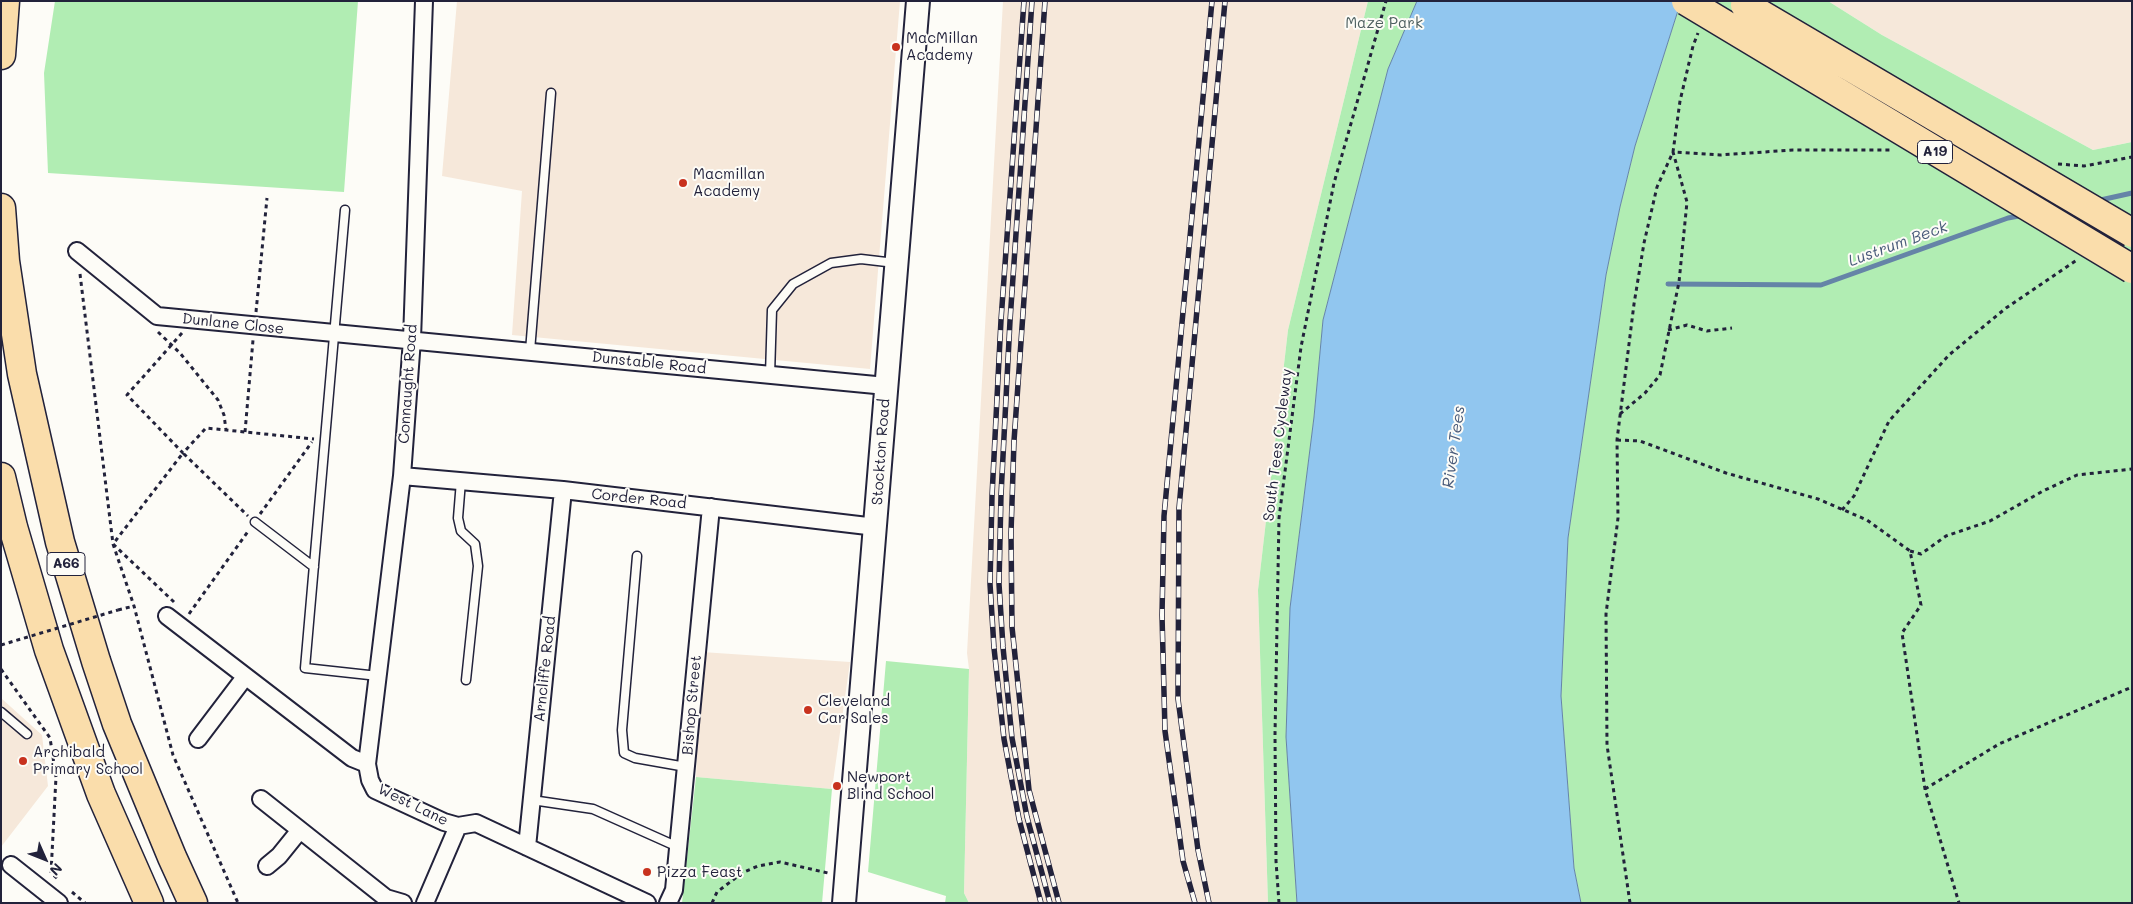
<!DOCTYPE html>
<html>
<head>
<meta charset="utf-8">
<style>
	body { margin:0 }
	#map { position:relative; width:2133px; height:904px; overflow:hidden; background:#fdfcf7; font-family:Mali,sans-serif }
	canvas { display:block }
	.frame { position:absolute; inset:0; border:2px solid #22223b; pointer-events:none }
	.north { position:absolute; left:20px; top:834px; width:50px; height:50px; -webkit-text-stroke:4px #fdfcf7; paint-order:stroke; rotate:134deg; font-size:14px; font-weight:700; line-height:20px; text-align:center; color:#22223b }
	.north::after { content:''; display:block; margin:auto; width:18px; height:22px; background:#22223b; clip-path:polygon(50% 0,100% 100%,50% 72%,0 100%) }
</style>
</head>
<body>
<div id="map">
<canvas width="2133" height="904"></canvas>
<div class="frame"></div>
<div class="north">N</div>
</div>
<script>
const context = document.querySelector('canvas').getContext('2d');
context.lineJoin = 'round';
function fillPath(path, color) {
  context.fillStyle = color;
  context.fill(path, 'evenodd');
}
function poly(rows) {
  const path = new Path2D();
  for (const r of rows) {
    path.moveTo(r[0], r[1]);
    for (let i = 2; i < r.length; i += 2) path.lineTo(r[i], r[i + 1]);
  }
  return path;
}
function strokePath(path, color, width, dash) {
  context.strokeStyle = color;
  context.lineWidth = width;
  context.lineCap = dash ? 'butt' : 'round';
  context.setLineDash(dash || []);
  context.stroke(path);
}
function write(font, color, halo, rows, align = 'center') {
  context.font = font + ' Mali,sans-serif';
  context.lineWidth = 4;
  context.setLineDash([]);
  context.textBaseline = 'middle';
  context.strokeStyle = halo;
  context.fillStyle = color;
  for (const [text, x, y, turn = 0] of rows) {
    context.save();
    context.translate(x, y);
    context.rotate((+turn || 0) * Math.PI / 180);
    context.textAlign = isNaN(turn) ? turn : align;
    if (halo) context.strokeText(text, 0, 0);
    context.fillText(text, 0, 0);
    context.restore();
  }
}
const built = poly([
	[457,1,900,1,870,369,512,335,522,191,442,176],
	[1003,1,1368,1,1288,330,1258,590,1268,903,969,903,964,893,969,669,967,653],
	[1828,1,2132,1,2132,142,2093,150,1882,35],
	[702,652,850,662,832,789,696,777],
	[1,698,42,735,48,786,1,847]
]);
const green = poly([
	[55,1,358,1,344,192,48,173,44,73],
	[1368,1,1417,1,1388,69,1323,320,1314,417,1290,608,1286,737,1297,903,1268,903,1258,590,1288,330],
	[1681,1,1828,1,1882,35,2093,150,2132,142,2132,903,1581,903,1574,868,1561,696,1568,538,1606,275,1620,207,1635,146],
	[886,661,969,669,964,893,969,903,945,903,946,896,868,872],
	[696,777,832,789,822,903,682,903]
]);
const water = poly([
	[1417,1,1681,1,1635,146,1620,207,1606,275,1568,538,1561,696,1574,868,1581,903,1297,903,1286,737,1290,608,1314,417,1323,320,1388,69,1417,1]
]);
const stream = poly([
	[2096,201,2132,193],
	[1668,284,1821,285,2008,218,2024,215]
]);
const path = poly([
	[2058,164,2084,166,2132,157],
	[80,274,113,544,134,606,173,755,238,903],
	[256,312,267,198],
	[1668,330,1687,325,1707,331,1732,328],
	[158,332,180,353,218,400,224,415,226,430],
	[182,333,127,395,183,453,206,428,314,439],
	[1620,414,1645,393,1660,375,1679,282,1687,202,1673,152,1720,155,1793,150,1890,150],
	[245,432,253,340],
	[1617,440,1640,441,1726,473,1818,499,1867,520,1910,551,1921,605,1902,633,1925,789,1959,903],
	[1842,510,1854,496,1889,421,1949,355,2006,308,2077,260],
	[260,514,312,442],
	[1910,551,1921,554,1946,536,1990,521,2043,491,2077,475,2132,469],
	[174,602,113,544,183,453,248,516],
	[118,610,134,606],
	[189,614,249,530],
	[1,669,50,738,56,777,51,873,58,879],
	[1925,789,1999,744,2132,687],
	[72,892,85,903],
	[712,903,717,892,742,873,758,866,780,862,828,873],
	[1279,903,1276,861,1275,735,1279,518,1301,347,1334,183,1386,1],
	[1630,903,1607,745,1606,614,1618,518,1617,440,1634,304,1644,243,1657,187,1673,152,1680,101,1693,46,1698,33]
]);
const service = poly([
	[345,210,305,668,378,676],
	[530,351,551,93],
	[770,375,772,310,793,284,831,263,861,259,895,263],
	[461,481,458,518,461,531,475,544,478,566,466,680],
	[255,522,314,567],
	[637,556,622,730,624,753,635,758,686,767],
	[1,712,27,734],
	[532,800,593,809,678,847]
]);
const minor = poly([
	[77,251,157,316,886,386],
	[402,476,563,490,876,527],
	[167,616,352,758,367,764,370,780,375,790,444,822,458,826,476,823,647,903],
	[198,739,245,677],
	[367,764,402,476,412,339,424,1],
	[261,799,386,898,403,903],
	[527,847,563,490],
	[11,865,59,903],
	[267,866,279,856,300,830],
	[425,903,458,826],
	[668,903,674,890,711,507]
]);
const secondary = poly([
	[844,903,918,1]
]);
const trunk = poly([
	[1,55,5,1],
	[1,208,5,261,22,374,60,542,96,661,117,724,172,857,193,903],
	[1,477,13,527,49,650,101,794,149,903]
]);
const rail = poly([
	[1024,1,1001,320,992,496,990,584,994,648,1004,739,1019,819,1041,903],
	[1032,1,1010,321,1001,495,999,584,1003,647,1012,738,1027,817,1050,903],
	[1045,1,1014,441,1011,533,1012,627,1029,790,1059,903],
	[1195,903,1183,861,1165,731,1162,615,1164,516,1212,1],
	[1209,903,1198,850,1178,699,1179,508,1225,1]
]);
const pathBridge = poly([
	[1,645,118,610]
]);
const trunkBridge = poly([
	[1686,1,2132,269],
	[1745,5,2132,233]
]);
const markers = [
	[896,47,5,"#c8321e"],
	[683,183,5,"#c8321e"],
	[808,710,5,"#c8321e"],
	[23,761,5,"#c8321e"],
	[837,786,5,"#c8321e"],
	[647,872,5,"#c8321e"]
];
const shields = [
	[1935,152,35],
	[66,564,38]
];
const shieldNames = [
	["A19",1935,152],
	["A66",66,564]
];
const parkNames = [
	["Maze Park",1384,23]
];
const poiNames = [
	["MacMillan",906,38],
	["Academy",906,55],
	["Macmillan",693,174],
	["Academy",693,191],
	["Cleveland",818,701],
	["Car Sales",818,718],
	["Archibald",33,752],
	["Primary School",33,769],
	["Newport",847,777],
	["Blind School",847,794],
	["Pizza Feast",657,872]
];
const streetNames = [
	["Dunlane Close",233,324,6],
	["Dunstable Road",649,363,6],
	["Connaught Road",408,384,-86],
	["South Tees Cycleway",1278,445,-83],
	["Stockton Road",881,452,-86],
	["Corder Road",639,499,6],
	["Arncliffe Road",545,669,-84],
	["Bishop Street",692,705,-85],
	["West Lane",413,805,26]
];
const waterNames = [
	["Lustrum Beck",1898,244,-20],
	["River Tees",1454,447,-82]
];
fillPath(built, '#f6e8da');
fillPath(green, '#b1edb3');
fillPath(water, '#91c6ef');
strokePath(water, '#6584a7', 1);
strokePath(stream, '#6584a7', 5);
strokePath(service, '#22223b', 11);
strokePath(minor, '#22223b', 20);
strokePath(secondary, '#22223b', 26);
strokePath(trunk, '#22223b', 31);
strokePath(path, '#22223b', 3, [4, 4]);
strokePath(service, '#fdfcf7', 8);
strokePath(minor, '#fdfcf7', 16);
strokePath(secondary, '#fdfcf7', 22);
strokePath(trunk, '#faddab', 28);
strokePath(rail, '#22223b', 5.5);
strokePath(rail, '#fdfcf7', 4, [11]);
strokePath(trunkBridge, '#22223b', 31, []);
strokePath(pathBridge, '#22223b', 3, [4, 4]);
strokePath(trunkBridge, '#faddab', 28);
for (const [x, y, r, color] of markers) {
  const dot = new Path2D();
  dot.arc(x, y, r, 0, 2 * Math.PI);
  context.fillStyle = color;
  context.fill(dot);
  strokePath(dot, '#fdfcf7', 2);
}
for (const [x, y, w] of shields) {
  const box = new Path2D();
  box.roundRect(x - w / 2, y - 11.5, w, 23, 4);
  context.fillStyle = '#fdfcf7';
  context.fill(box);
  strokePath(box, '#22223b', 1);
}
write('bold 14px', '#22223b', null, shieldNames);
write('15px', '#4d5f5f', '#fdfcf7', parkNames);
write('15px', '#22223b', '#fdfcf7', poiNames, 'left');
write('15px', '#22223b', '#fdfcf7', streetNames);
write('italic 16px', '#495b7a', '#fdfcf7', waterNames);
</script>
</body>
</html>
